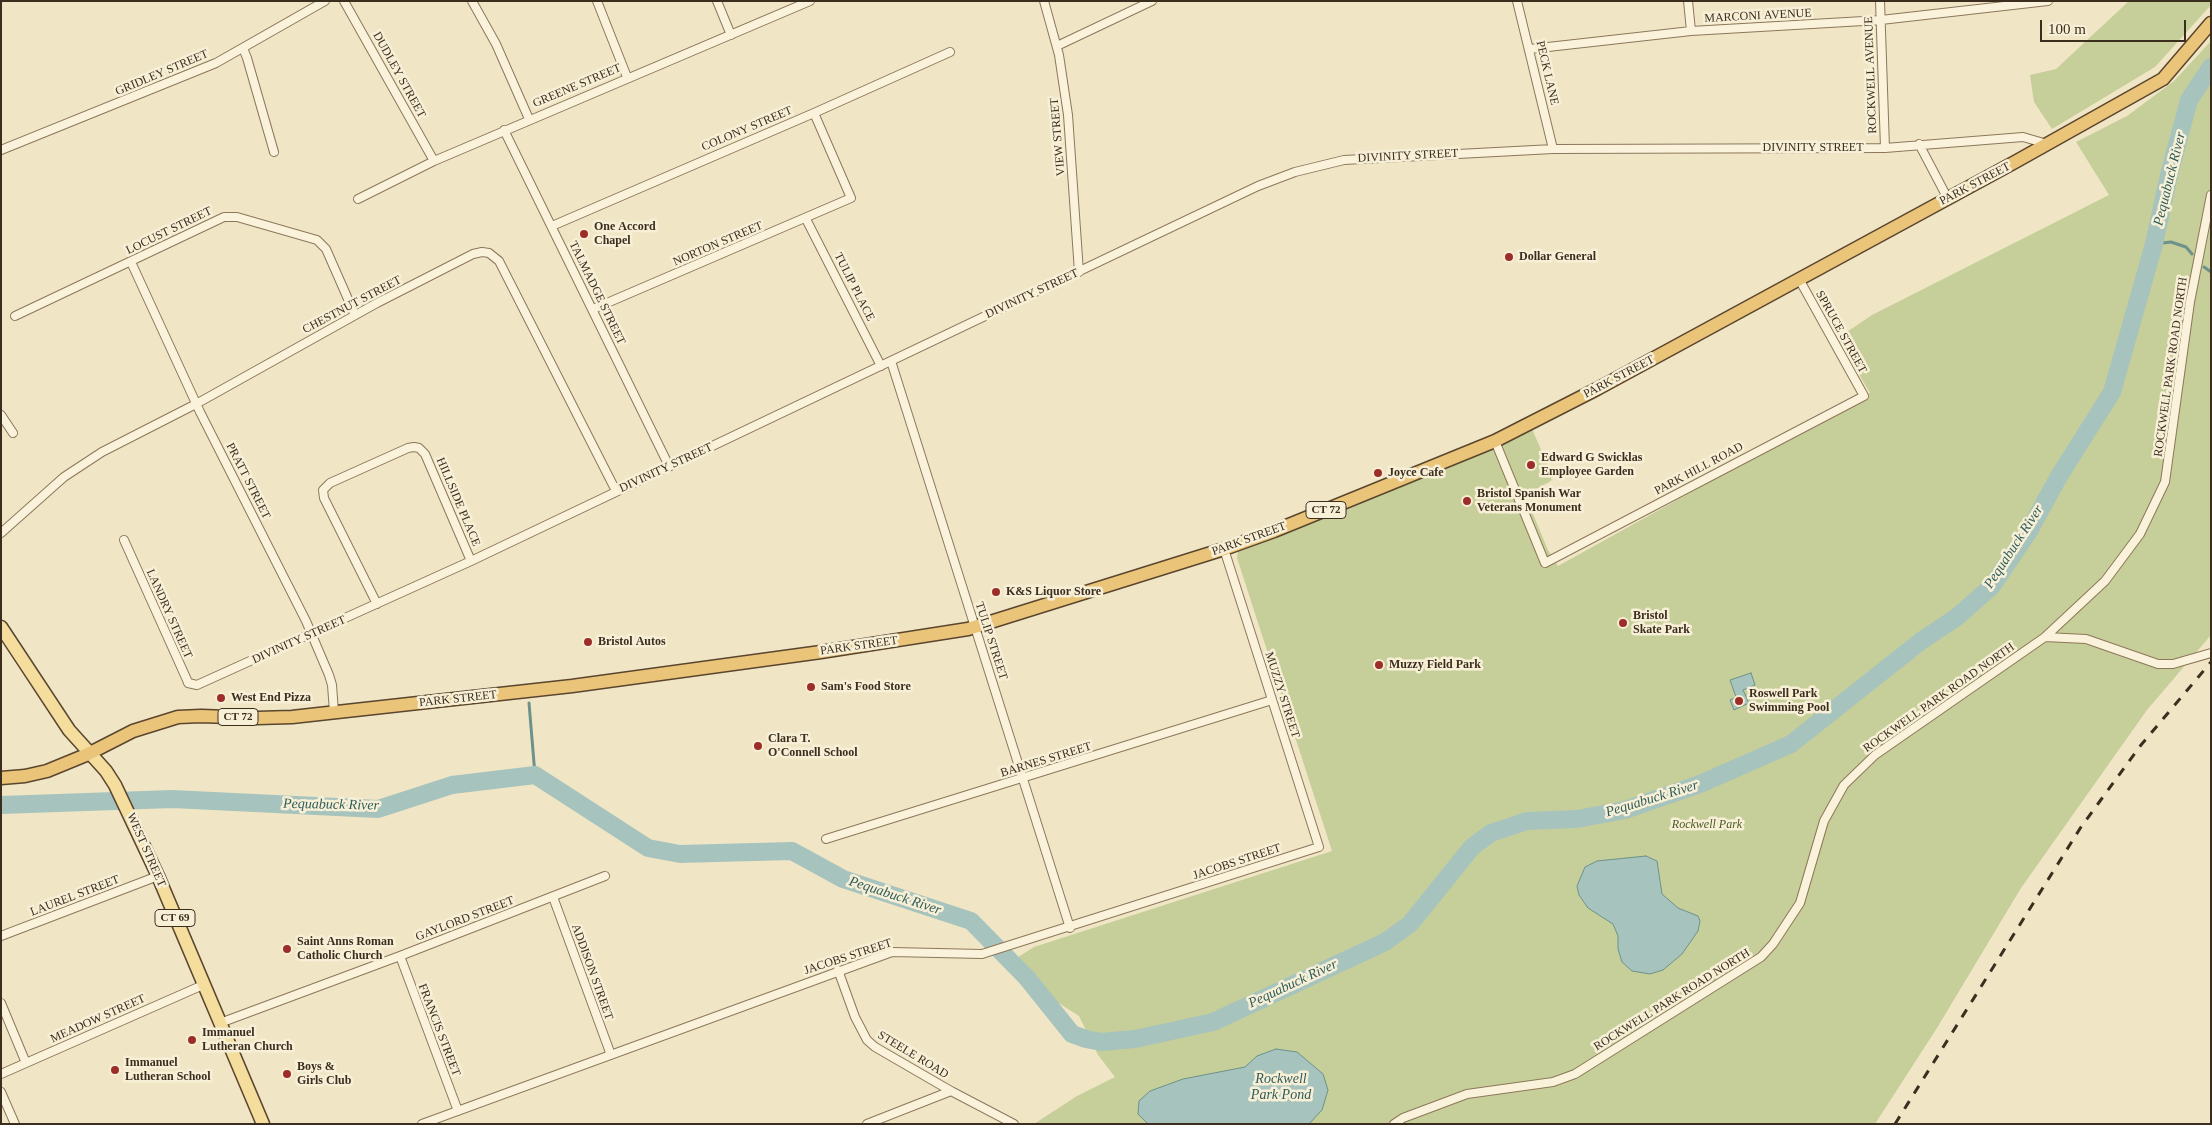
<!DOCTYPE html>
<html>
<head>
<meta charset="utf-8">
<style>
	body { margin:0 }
	#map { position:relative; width:2212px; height:1125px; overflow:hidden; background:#f0e6c6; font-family:Georgia,serif }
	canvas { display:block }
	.frame { position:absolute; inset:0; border:2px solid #3c2e1f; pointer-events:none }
	.scale { position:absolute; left:2040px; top:20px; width:146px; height:22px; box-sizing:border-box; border:2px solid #3c2e1f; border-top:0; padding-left:6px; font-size:15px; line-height:18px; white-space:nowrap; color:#3c2e1f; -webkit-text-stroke:4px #f7efd6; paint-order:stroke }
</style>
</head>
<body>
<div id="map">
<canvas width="2212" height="1125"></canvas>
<div class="frame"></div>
<div class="scale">100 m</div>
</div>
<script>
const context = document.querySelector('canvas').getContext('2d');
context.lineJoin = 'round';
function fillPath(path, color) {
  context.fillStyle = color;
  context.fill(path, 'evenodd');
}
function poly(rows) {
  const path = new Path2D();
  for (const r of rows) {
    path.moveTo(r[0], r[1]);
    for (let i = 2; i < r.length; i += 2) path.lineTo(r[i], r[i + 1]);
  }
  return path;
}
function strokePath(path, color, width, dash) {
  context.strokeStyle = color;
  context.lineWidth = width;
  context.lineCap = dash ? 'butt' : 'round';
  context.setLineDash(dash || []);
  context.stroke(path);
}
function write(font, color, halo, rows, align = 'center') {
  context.font = font + ' Georgia,serif';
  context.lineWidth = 5;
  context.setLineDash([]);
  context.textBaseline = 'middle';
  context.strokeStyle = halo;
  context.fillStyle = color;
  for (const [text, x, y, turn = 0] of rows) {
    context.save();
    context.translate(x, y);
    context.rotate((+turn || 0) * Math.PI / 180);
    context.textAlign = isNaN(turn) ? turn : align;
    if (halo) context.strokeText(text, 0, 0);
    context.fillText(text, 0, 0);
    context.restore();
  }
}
const green = poly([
	[2129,1,2211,1,2211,5,2155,67,2052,129,2034,102,2030,75,2056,69],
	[2211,41,2211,635,2147,710,2021,888,1937,1028,1875,1124,1034,1124,1077,1096,1115,1077,1098,1055,1079,1016,1032,986,1018,957,1034,947,1332,851,1237,558,1238,551,1504,444,1532,429,1552,475,1551,481,1525,495,1548,550,1558,566,1870,393,1838,338,1872,315,2109,195,2076,142,2127,116,2174,81]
]);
const water = poly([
	[1751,673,1755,685,1743,690,1749,703,1734,710,1730,700,1736,697,1730,680,1751,673],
	[1646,856,1657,861,1662,894,1678,908,1698,916,1700,921,1698,931,1682,954,1663,970,1650,974,1632,971,1622,962,1618,949,1618,936,1613,924,1588,908,1579,895,1577,886,1585,867,1597,861,1646,856],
	[1276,1049,1297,1052,1323,1074,1328,1090,1322,1110,1309,1124,1148,1124,1138,1114,1139,1101,1150,1091,1183,1079,1245,1067,1257,1056,1276,1049]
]);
const stream = poly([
	[2154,244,2171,242,2186,247,2192,254],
	[2204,267,2211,272],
	[529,703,535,775]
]);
const river = poly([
	[1,805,172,799,378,809,452,785,535,775,648,848,680,854,792,851,843,879,971,921,1027,978,1072,1034,1086,1039,1101,1042,1135,1039,1213,1022,1385,942,1410,924,1472,847,1491,833,1527,821,1577,819,1625,810,1700,784,1791,744,1921,641,1957,617,1992,586,2029,531,2058,478,2112,392,2154,244,2169,175,2189,100,2211,67]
]);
const minor = poly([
	[344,1,434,161],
	[472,1,496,44,529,119],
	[597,1,627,77],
	[717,1,731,35],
	[1044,1,1059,55,1068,115,1079,272],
	[1517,1,1553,149],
	[1688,1,1691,31],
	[1880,1,1885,148],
	[1057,46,1152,1],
	[243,48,247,58,274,152],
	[1530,49,1691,31,1881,20,2048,1],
	[504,130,669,466],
	[1919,144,1948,199],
	[1,150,216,63,325,1],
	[358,199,434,161,810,1],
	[806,219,881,366],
	[552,226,814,113,950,52],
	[131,262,200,412,306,621,329,675,332,685,334,712],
	[593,309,851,198,814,113],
	[15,316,224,217,237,217,317,240,326,249,355,315],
	[891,361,1070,928],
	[1,415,13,433],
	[1495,441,1545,563,1864,396,1799,279],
	[1,533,64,477,102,452,196,404,377,303,473,254,482,252,489,253,499,261,616,491],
	[124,540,187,680,188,683,197,685,471,561,1258,186,1295,172,1344,160,1553,149,1885,148,2023,137,2047,144],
	[377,604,324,498,323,490,330,483,408,448,414,447,419,448,425,454,471,561],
	[2045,637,2086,639,2158,664,2173,664,2211,653],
	[826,839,1272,700],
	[553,897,611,1055],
	[1,936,158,876],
	[400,956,458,1111],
	[838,970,855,1017,867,1040,875,1047,951,1091,1014,1124],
	[1,1003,26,1063],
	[220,1023,400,956,605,876],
	[1,1074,203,985],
	[1,1092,15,1124],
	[422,1124,892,952,982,954,1319,847,1224,549],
	[867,1124,951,1091],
	[1394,1124,1403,1118,1467,1094,1553,1082,1575,1074,1761,957,1773,944,1800,903,1824,821,1844,785,1875,755,2045,637,2105,581,2140,534,2165,482,2190,302,2211,195]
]);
const primary = poly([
	[1,627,69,730,106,771,115,785,158,876,263,1124]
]);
const trunk = poly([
	[1,778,25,776,47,771,86,755,133,731,178,717,201,716,257,718,292,717,572,686,821,652,968,629,1224,549,1274,531,1495,441,1597,389,2015,162,2163,79,2211,23]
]);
const rail = poly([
	[1895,1124,2081,827,2141,745,2211,662]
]);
const markers = [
	[584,234,5,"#9d2d28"],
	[1509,257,5,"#9d2d28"],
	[1531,465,5,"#9d2d28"],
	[1378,473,5,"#9d2d28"],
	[1467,501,5,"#9d2d28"],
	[996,592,5,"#9d2d28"],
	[1623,623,5,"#9d2d28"],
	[588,642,5,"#9d2d28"],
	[1379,665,5,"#9d2d28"],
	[811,687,5,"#9d2d28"],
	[221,698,5,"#9d2d28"],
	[1739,701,5,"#9d2d28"],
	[758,746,5,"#9d2d28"],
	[287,949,5,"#9d2d28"],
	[192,1040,5,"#9d2d28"],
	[115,1070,5,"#9d2d28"],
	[287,1074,5,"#9d2d28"]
];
const shields = [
	[1326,510,40],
	[238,717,40],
	[175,918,40]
];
const shieldNames = [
	["CT 72",1326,510],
	["CT 72",238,717],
	["CT 69",175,918]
];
const streetNames = [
	["MARCONI AVENUE",1758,16,-3],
	["GRIDLEY STREET",162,73,-23],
	["PECK LANE",1547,73,77],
	["DUDLEY STREET",399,75,61],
	["ROCKWELL AVENUE",1871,75,-92],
	["GREENE STREET",577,86,-23],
	["COLONY STREET",747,129,-23],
	["VIEW STREET",1058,137,-95],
	["DIVINITY STREET",1813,148],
	["DIVINITY STREET",1408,156,-3],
	["PARK STREET",1975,184,-28],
	["LOCUST STREET",169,231,-26],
	["NORTON STREET",718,244,-23],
	["TULIP PLACE",854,287,63],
	["TALMADGE STREET",597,293,64],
	["DIVINITY STREET",1032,294,-25],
	["CHESTNUT STREET",352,305,-28],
	["SPRUCE STREET",1841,332,61],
	["ROCKWELL PARK ROAD NORTH",2171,367,-82],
	["PARK STREET",1619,377,-28],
	["DIVINITY STREET",666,468,-25],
	["PARK HILL ROAD",1699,469,-28],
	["PRATT STREET",248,481,63],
	["HILLSIDE PLACE",458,502,67],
	["PARK STREET",1249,539,-20],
	["LANDRY STREET",169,614,66],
	["DIVINITY STREET",299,640,-24],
	["TULIP STREET",991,641,72],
	["PARK STREET",859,646,-8],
	["MUZZY STREET",1282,695,72],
	["ROCKWELL PARK ROAD NORTH",1939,698,-35],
	["PARK STREET",458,699,-6],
	["BARNES STREET",1046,760,-17],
	["WEST STREET",146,850,66],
	["JACOBS STREET",1237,862,-18],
	["LAUREL STREET",75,896,-21],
	["GAYLORD STREET",465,919,-21],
	["JACOBS STREET",848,957,-18],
	["ADDISON STREET",592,972,70],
	["ROCKWELL PARK ROAD NORTH",1672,1000,-32],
	["MEADOW STREET",98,1019,-24],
	["FRANCIS STREET",439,1030,69],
	["STEELE ROAD",913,1055,31]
];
const poiNames = [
	["One Accord",594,227],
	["Chapel",594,241],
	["Dollar General",1519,257],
	["Edward G Swicklas",1541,458],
	["Employee Garden",1541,472],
	["Joyce Cafe",1388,473],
	["Bristol Spanish War",1477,494],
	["Veterans Monument",1477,508],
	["K&S Liquor Store",1006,592],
	["Bristol",1633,616],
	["Skate Park",1633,630],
	["Bristol Autos",598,642],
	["Muzzy Field Park",1389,665],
	["Sam's Food Store",821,687],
	["Roswell Park",1749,694],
	["Swimming Pool",1749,708],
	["West End Pizza",231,698],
	["Clara T.",768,739],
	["O'Connell School",768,753],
	["Saint Anns Roman",297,942],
	["Catholic Church",297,956],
	["Immanuel",202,1033],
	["Lutheran Church",202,1047],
	["Immanuel",125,1063],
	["Lutheran School",125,1077],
	["Boys &",297,1067],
	["Girls Club",297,1081]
];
const parkNames = [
	["Rockwell Park",1707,825]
];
const waterNames = [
	["Pequabuck River",2170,179,-76],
	["Pequabuck River",2014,547,-57],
	["Pequabuck River",1652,799,-17],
	["Pequabuck River",331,805,1],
	["Pequabuck River",895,896,18],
	["Pequabuck River",1293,984,-25],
	["Rockwell",1281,1079],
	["Park Pond",1281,1095]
];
fillPath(green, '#c6cf99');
fillPath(water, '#a7c3bd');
strokePath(water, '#6d928b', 1);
strokePath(stream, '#6d928b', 3);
strokePath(river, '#a7c3bd', 18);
strokePath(minor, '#8c775b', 10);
strokePath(primary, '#5a452f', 15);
strokePath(trunk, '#5a452f', 15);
strokePath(minor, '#faf2da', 8);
strokePath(primary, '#f4dd9d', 12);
strokePath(trunk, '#eac478', 12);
strokePath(rail, '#3c2e1f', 3, [9, 9]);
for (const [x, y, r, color] of markers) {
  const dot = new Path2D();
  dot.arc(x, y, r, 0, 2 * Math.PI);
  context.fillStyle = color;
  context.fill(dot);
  strokePath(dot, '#f7efd6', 2);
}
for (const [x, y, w] of shields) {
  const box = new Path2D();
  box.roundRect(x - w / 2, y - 8.5, w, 17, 4);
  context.fillStyle = '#f7efd6';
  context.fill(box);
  strokePath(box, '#3c2e1f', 1);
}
write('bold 11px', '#3c2e1f', null, shieldNames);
write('12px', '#3c2e1f', '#f7efd6', streetNames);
write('bold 12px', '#3c2e1f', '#f7efd6', poiNames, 'left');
write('italic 12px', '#495925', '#f7efd6', parkNames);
write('italic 14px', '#2e5c5b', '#f7efd6', waterNames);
</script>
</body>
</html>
